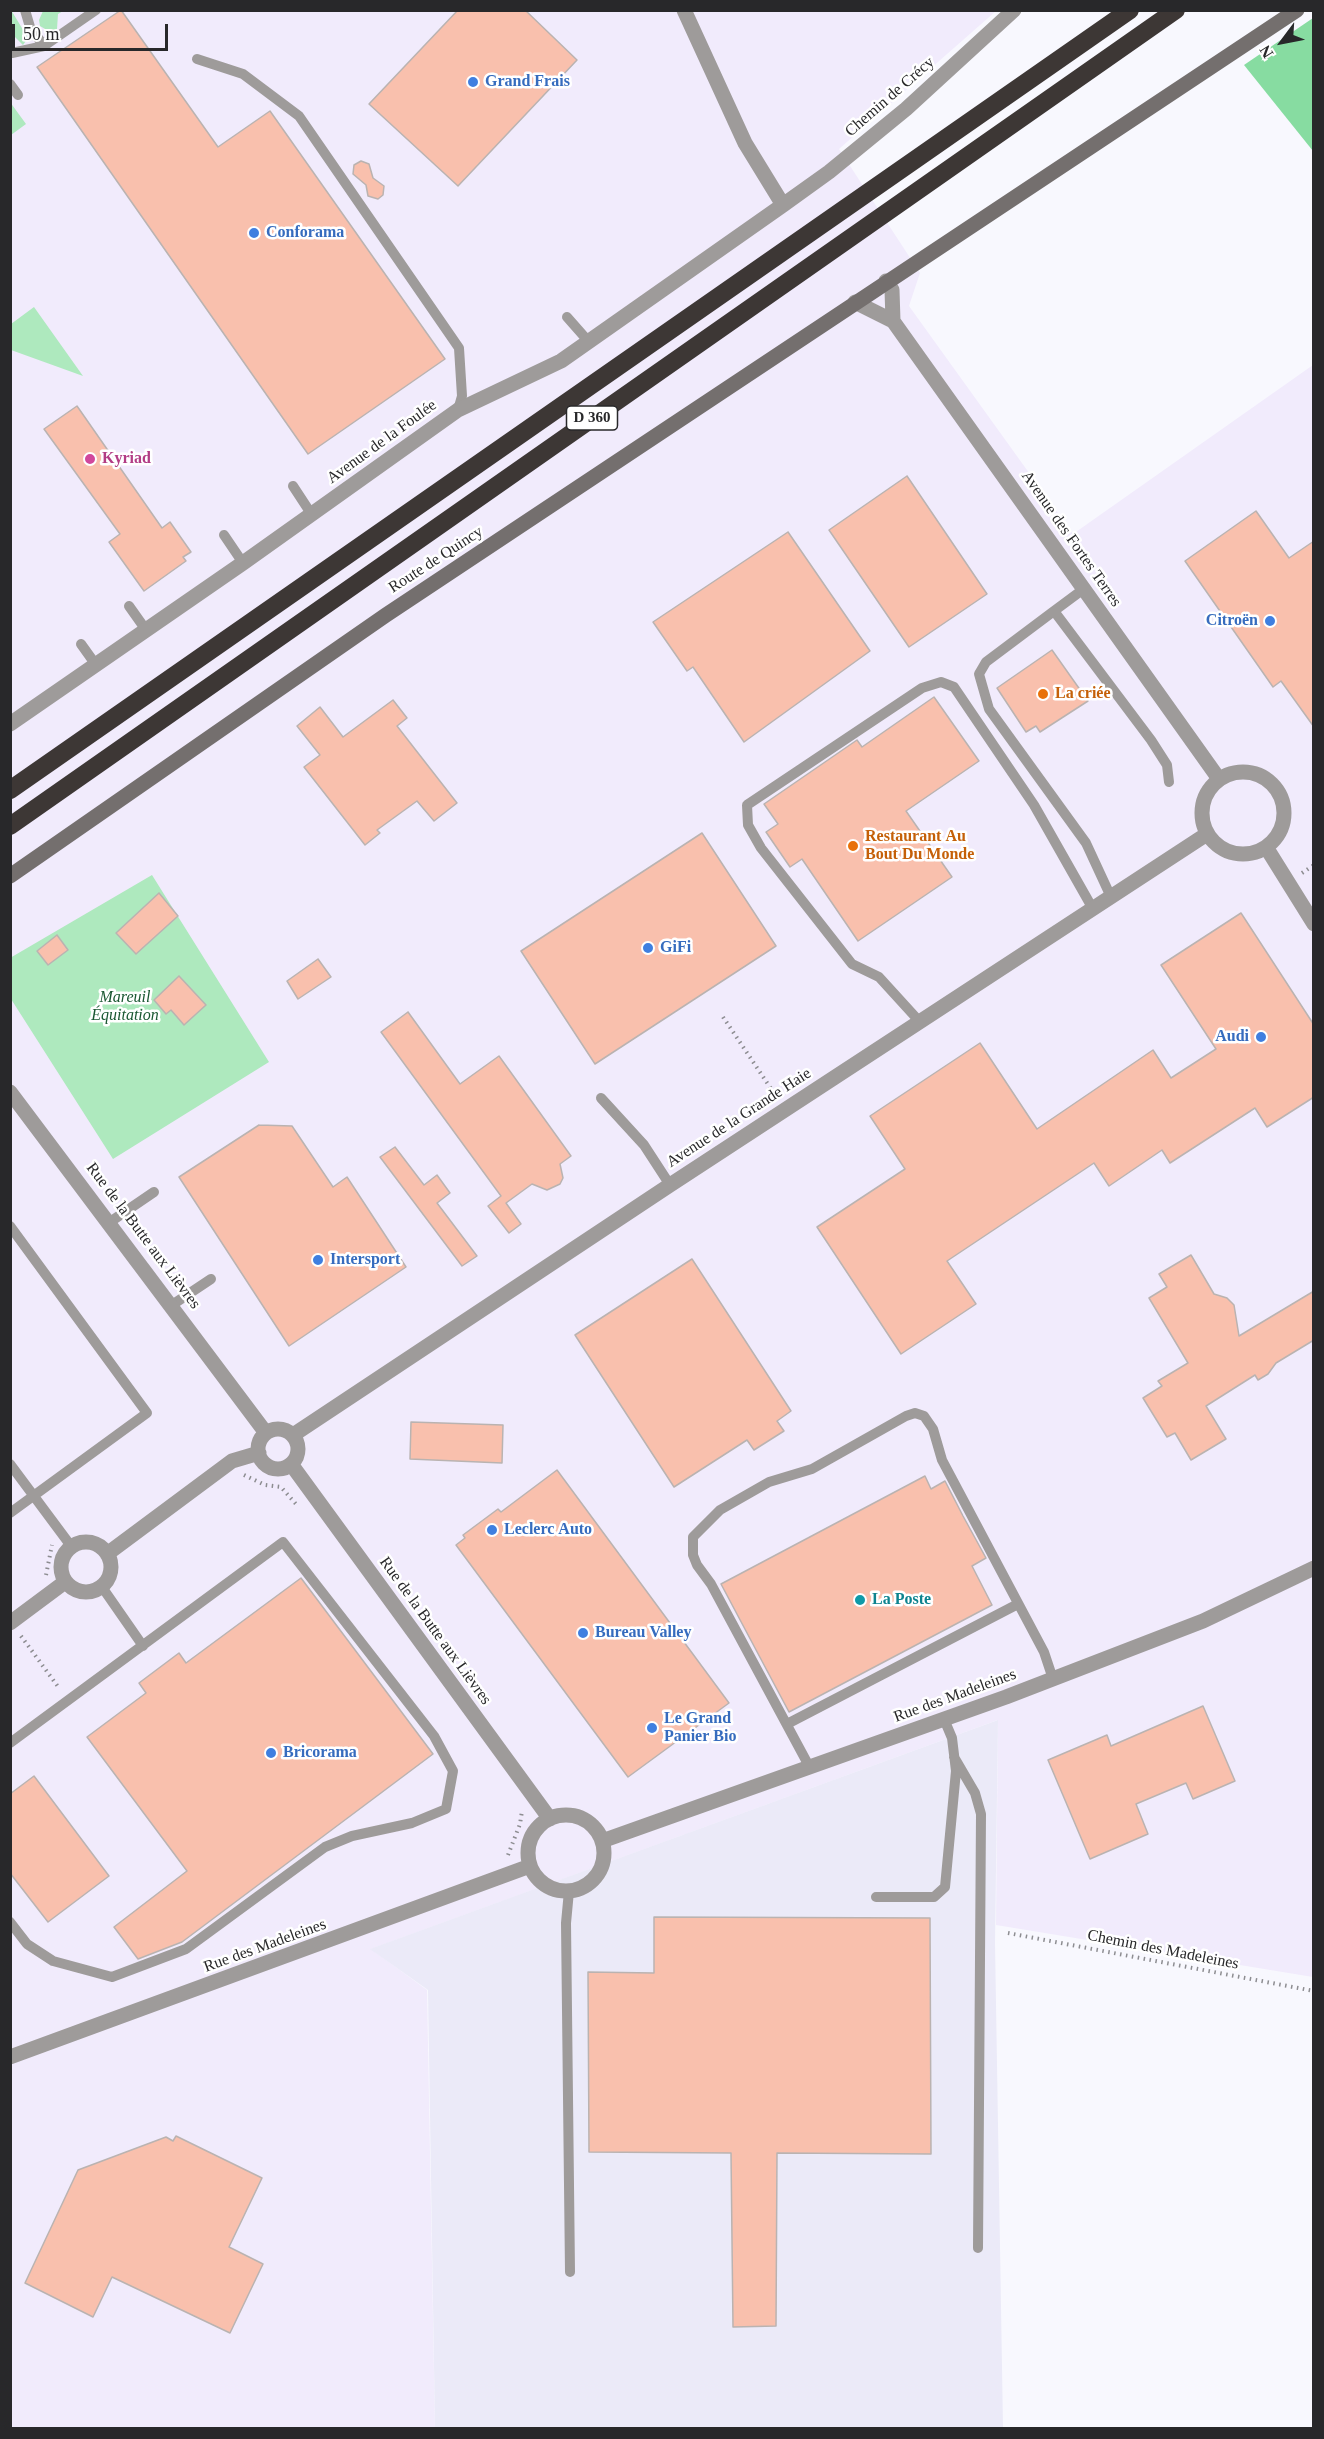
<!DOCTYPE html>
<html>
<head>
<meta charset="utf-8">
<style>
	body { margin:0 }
	#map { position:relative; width:1324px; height:2439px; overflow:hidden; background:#f8f8fe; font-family:Georgia,serif }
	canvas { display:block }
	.frame { position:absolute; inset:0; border:12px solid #28282a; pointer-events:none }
	.north { position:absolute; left:1252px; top:12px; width:60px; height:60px; -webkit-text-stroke:4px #fff; paint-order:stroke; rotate:238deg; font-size:16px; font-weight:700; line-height:24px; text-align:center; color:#28282a }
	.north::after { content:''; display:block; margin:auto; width:21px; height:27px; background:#28282a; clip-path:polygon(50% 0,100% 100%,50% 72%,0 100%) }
	.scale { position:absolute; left:12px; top:24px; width:156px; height:27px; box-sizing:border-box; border:3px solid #28282a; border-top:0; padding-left:8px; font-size:18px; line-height:21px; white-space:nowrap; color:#28282a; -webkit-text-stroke:4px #fff; paint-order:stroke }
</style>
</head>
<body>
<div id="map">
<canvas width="1324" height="2439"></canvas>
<div class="frame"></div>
<div class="north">N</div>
<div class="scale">50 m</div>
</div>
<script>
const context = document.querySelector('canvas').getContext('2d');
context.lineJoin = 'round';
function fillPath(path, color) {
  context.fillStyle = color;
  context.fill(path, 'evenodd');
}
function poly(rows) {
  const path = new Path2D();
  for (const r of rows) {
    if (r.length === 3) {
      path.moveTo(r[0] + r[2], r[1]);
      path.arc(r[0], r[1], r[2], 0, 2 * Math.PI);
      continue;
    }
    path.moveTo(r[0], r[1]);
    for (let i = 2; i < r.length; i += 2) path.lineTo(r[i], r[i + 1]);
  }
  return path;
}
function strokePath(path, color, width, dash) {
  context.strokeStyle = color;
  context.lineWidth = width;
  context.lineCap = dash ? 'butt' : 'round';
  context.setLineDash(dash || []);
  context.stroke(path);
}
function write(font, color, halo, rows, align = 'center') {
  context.font = font + ' Georgia,serif';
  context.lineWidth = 5;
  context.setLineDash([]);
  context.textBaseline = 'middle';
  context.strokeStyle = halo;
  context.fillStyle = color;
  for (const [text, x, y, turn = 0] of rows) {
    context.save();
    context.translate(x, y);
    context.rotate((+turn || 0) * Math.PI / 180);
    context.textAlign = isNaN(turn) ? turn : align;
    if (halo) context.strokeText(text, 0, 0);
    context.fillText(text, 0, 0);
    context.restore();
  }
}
const commercial = poly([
	[11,11,996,11,839,149,920,273,909,306,1073,534,1313,365,1313,1977,996,1925,998,1720,371,1949,427,1990,435,2428,11,2428]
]);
const built = poly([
	[998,1720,995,1943,1003,2428,435,2428,428,1990,370,1949]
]);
const green = poly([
	[11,10,28,38,23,45,11,33],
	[43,11,63,11,58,14,57,29,52,33,40,26,39,20],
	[10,102,26,124,11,135,10,135],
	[34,307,83,376,11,350,11,324],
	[152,875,269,1062,113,1159,11,999,10,958]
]);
const forest = poly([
	[1313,18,1313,151,1244,65]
]);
const building = poly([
	[121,10,218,147,270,111,445,359,308,454,37,67,121,10],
	[458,10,525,10,577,60,458,186,369,104,458,10],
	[361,161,369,164,373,178,384,186,383,195,378,199,368,196,366,185,353,174,354,165,361,161],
	[77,406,162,528,170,522,191,552,183,557,186,561,144,591,109,542,120,534,44,429,77,406],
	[907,476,987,594,909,647,829,530,907,476],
	[1256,511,1289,558,1314,541,1314,727,1281,681,1273,687,1185,561,1256,511],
	[788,532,870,651,744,742,693,667,687,671,653,622,788,532],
	[1052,650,1088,701,1040,732,1036,726,1026,732,997,688,1052,650],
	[934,697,979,761,906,811,952,877,858,941,802,859,790,867,766,832,778,824,764,804,857,740,862,747,934,697],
	[393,700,407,718,397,726,457,803,434,821,417,801,377,830,380,833,365,845,304,767,320,755,297,726,320,707,343,737,393,700],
	[702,833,776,946,595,1064,521,951,702,833],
	[159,893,178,916,136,954,116,933,159,893],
	[1241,913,1314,1025,1314,1097,1267,1127,1255,1108,1170,1163,1162,1150,1109,1186,1094,1163,947,1261,976,1304,901,1354,817,1227,905,1169,870,1116,980,1043,1037,1129,1153,1050,1171,1078,1216,1049,1161,965,1241,913],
	[57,935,68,950,48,965,37,951,57,935],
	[318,959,331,977,298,999,287,981,318,959],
	[179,976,206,1005,184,1025,171,1010,166,1014,154,1000,179,976],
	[408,1012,460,1084,499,1056,571,1156,560,1164,563,1178,560,1184,547,1190,532,1184,506,1203,521,1224,509,1233,488,1206,501,1196,381,1032,408,1012],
	[259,1125,292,1126,333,1187,347,1177,406,1267,289,1346,179,1177,259,1125],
	[395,1147,424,1185,437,1175,450,1193,437,1203,477,1256,462,1266,380,1157,395,1147],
	[1191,1255,1214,1294,1227,1298,1234,1305,1239,1336,1314,1291,1314,1340,1276,1363,1268,1374,1258,1380,1255,1375,1206,1406,1226,1439,1191,1460,1175,1433,1167,1437,1143,1398,1162,1386,1158,1381,1188,1363,1149,1298,1167,1287,1159,1274,1191,1255],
	[692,1259,791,1411,777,1421,784,1431,754,1450,747,1440,674,1487,575,1335,692,1259],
	[411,1422,503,1425,502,1463,410,1459,411,1422],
	[557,1470,729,1703,628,1777,456,1545,465,1538,463,1535,498,1509,501,1512,557,1470],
	[925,1476,931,1489,945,1481,963,1516,986,1558,972,1566,992,1605,789,1712,721,1584,925,1476],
	[301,1578,433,1754,182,1942,138,1959,114,1927,187,1871,87,1737,146,1693,139,1683,179,1653,186,1663,301,1578],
	[1203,1706,1235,1781,1193,1799,1186,1783,1136,1804,1148,1834,1090,1859,1048,1760,1107,1735,1111,1746,1203,1706],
	[34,1776,109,1876,48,1922,10,1873,10,1794,34,1776],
	[654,1917,930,1918,931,2154,777,2153,776,2326,733,2327,731,2153,589,2152,588,1972,654,1973,654,1917],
	[176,2136,262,2178,229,2247,263,2264,230,2333,112,2277,93,2317,25,2283,78,2170,166,2137,173,2141,176,2136]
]);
const path = poly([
	[1302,873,1314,865],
	[723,1017,776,1096],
	[244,1475,265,1485,281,1487,296,1504],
	[46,1575,52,1545],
	[21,1636,59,1688],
	[508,1855,520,1824,522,1811],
	[1008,1933,1314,1991]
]);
const lane = poly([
	[25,10,30,27,44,46],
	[12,53,44,46,96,10],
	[197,59,243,74,299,116,459,348,462,396,458,410],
	[10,84,18,95],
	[567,317,589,342],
	[293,486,312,515],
	[224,535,243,563],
	[129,606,146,630],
	[1054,611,1085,588],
	[81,644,96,665],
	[1111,897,1086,843,989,709,979,674,986,662,1054,611,1151,740,1167,765,1169,782],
	[920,1022,879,977,852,964,761,848,748,825,747,805,922,688,941,682,954,687,1034,805,1093,909],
	[601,1098,644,1145,670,1185],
	[110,1222,154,1192],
	[10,1226,147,1413,10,1513],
	[172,1305,211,1279],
	[10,1464,71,1546],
	[102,1587,143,1646],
	[787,1724,1018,1604],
	[10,1743,283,1542,434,1736,453,1771,446,1809,412,1823,352,1836,325,1847,186,1949,112,1977,53,1961,27,1944,10,1922],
	[954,1757,975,1793,981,1814,978,2248],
	[809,1766,711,1584,697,1565,693,1555,693,1537,720,1510,769,1482,812,1469,906,1416,915,1413,924,1416,933,1429,942,1460,1044,1652,1053,1679],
	[569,1891,566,1923,570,2272],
	[876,1897,934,1897,945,1887,956,1771,952,1738,944,1719]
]);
const street = poly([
	[684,10,745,143,783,205],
	[886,281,892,290,893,321],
	[855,302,893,321,1219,779],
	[10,724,243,563,458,410,561,361,783,205,829,172,906,109,1014,10],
	[1243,813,41],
	[1266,847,1314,924],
	[10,1092,266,1433],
	[278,1449,20],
	[293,1435,670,1185,1207,834],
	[291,1464,550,1819],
	[86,1567,25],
	[107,1554,232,1461,259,1453],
	[10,1623,65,1582],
	[566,1853,38],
	[602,1841,1006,1697,1203,1621,1314,1568],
	[10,2057,530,1866]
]);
const secondary = poly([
	[10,876,386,615,1297,10]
]);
const highway = poly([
	[10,790,1130,10],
	[10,826,1176,10]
]);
const markers = [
	[473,82,6,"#3f7fe0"],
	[254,233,6,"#3f7fe0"],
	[90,459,6,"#d1479c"],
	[1270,621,6,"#3f7fe0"],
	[1043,694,6,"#e8710a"],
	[853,846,6,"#e8710a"],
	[648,948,6,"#3f7fe0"],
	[1261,1037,6,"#3f7fe0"],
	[318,1260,6,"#3f7fe0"],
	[492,1530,6,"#3f7fe0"],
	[860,1600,6,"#0f9aa8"],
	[583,1633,6,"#3f7fe0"],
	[652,1728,6,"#3f7fe0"],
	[271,1753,6,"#3f7fe0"]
];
const shields = [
	[592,418,51]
];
const shieldNames = [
	["D 360",592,418]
];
const shopNames = [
	["Grand Frais",485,82],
	["Conforama",266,233],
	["Citroën",1258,621,"right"],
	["GiFi",660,948],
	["Audi",1249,1037,"right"],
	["Intersport",330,1260],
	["Leclerc Auto",504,1530],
	["Bureau Valley",595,1633],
	["Le Grand",664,1719],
	["Panier Bio",664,1737],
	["Bricorama",283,1753]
];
const streetNames = [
	["Chemin de Crécy",890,97,-41],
	["Avenue de la Foulée",382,442,-36],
	["Avenue des Fortes Terres",1071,539,55],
	["Route de Quincy",436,560,-33],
	["Avenue de la Grande Haie",739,1118,-33],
	["Rue de la Butte aux Lièvres",143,1236,53],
	["Rue de la Butte aux Lièvres",435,1631,54],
	["Rue des Madeleines",955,1696,-20],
	["Rue des Madeleines",265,1946,-20],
	["Chemin des Madeleines",1163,1950,11]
];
const hotelNames = [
	["Kyriad",102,459]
];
const foodNames = [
	["La criée",1055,694],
	["Restaurant Au",865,837],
	["Bout Du Monde",865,855]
];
const parkNames = [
	["Mareuil",125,998],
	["Équitation",125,1016]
];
const cultureNames = [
	["La Poste",872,1600]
];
fillPath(commercial, '#f1ebfc');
fillPath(built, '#ebeaf8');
fillPath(green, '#aee9be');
fillPath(forest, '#87dca1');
fillPath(building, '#f9c0ad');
strokePath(building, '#bab3b1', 1.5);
strokePath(path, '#8d8d91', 4, [1.5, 4.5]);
strokePath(lane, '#9e9b9a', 10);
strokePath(street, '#9e9b9a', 15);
strokePath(secondary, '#746f6e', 15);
strokePath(highway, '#3d3735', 18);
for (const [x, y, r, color] of markers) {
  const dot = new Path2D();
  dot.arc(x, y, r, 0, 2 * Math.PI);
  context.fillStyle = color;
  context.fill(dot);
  strokePath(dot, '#fff', 2);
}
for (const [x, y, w] of shields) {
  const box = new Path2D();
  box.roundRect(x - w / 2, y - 12, w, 24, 4.5);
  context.fillStyle = '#fff';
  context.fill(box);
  strokePath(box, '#28282a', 1.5);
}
write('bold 15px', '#28282a', null, shieldNames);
write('bold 16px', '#366cbe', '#fff', shopNames, 'left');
write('16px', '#28282a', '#fff', streetNames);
write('bold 16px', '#b23c85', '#fff', hotelNames, 'left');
write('bold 16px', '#c56008', '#fff', foodNames, 'left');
write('italic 16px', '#195731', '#fff', parkNames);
write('bold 16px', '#0d838f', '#fff', cultureNames, 'left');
</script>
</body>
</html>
